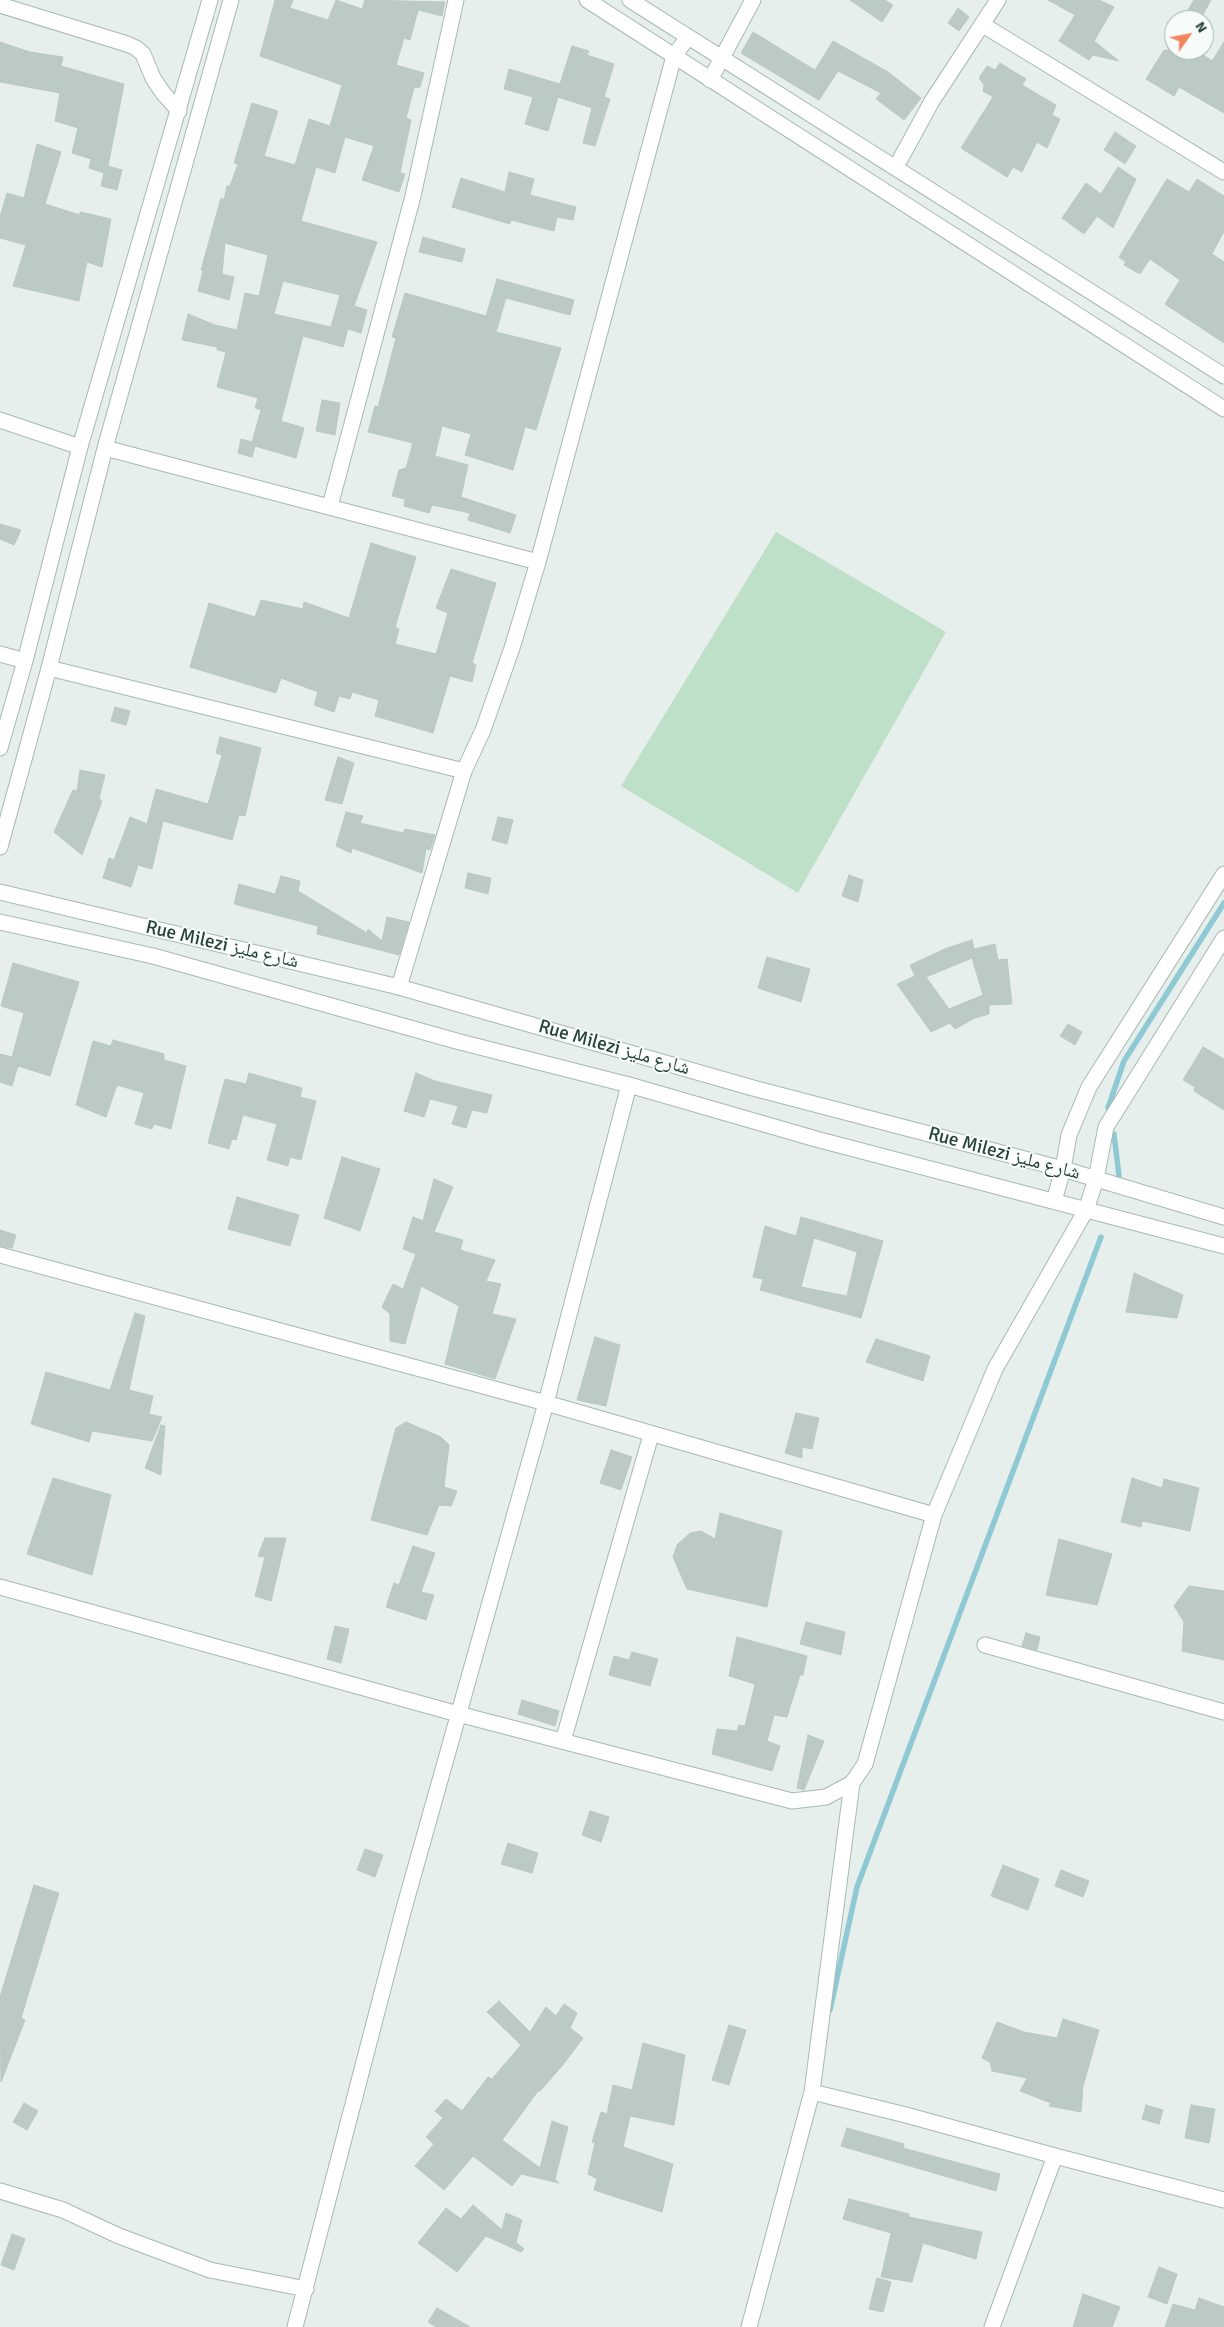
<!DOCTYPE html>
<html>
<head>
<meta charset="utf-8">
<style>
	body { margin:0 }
	#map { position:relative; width:1224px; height:2327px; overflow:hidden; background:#e6efeb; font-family:Signika,sans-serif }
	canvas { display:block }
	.north { position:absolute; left:1164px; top:10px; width:50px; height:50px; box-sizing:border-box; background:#f7fbf9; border:1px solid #a3b1ad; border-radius:50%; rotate:57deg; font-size:14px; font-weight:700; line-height:20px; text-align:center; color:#24423a }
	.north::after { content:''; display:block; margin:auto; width:18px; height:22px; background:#f4845f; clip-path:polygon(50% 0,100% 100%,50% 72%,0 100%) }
</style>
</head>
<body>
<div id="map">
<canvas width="1224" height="2327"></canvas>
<div class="north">N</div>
</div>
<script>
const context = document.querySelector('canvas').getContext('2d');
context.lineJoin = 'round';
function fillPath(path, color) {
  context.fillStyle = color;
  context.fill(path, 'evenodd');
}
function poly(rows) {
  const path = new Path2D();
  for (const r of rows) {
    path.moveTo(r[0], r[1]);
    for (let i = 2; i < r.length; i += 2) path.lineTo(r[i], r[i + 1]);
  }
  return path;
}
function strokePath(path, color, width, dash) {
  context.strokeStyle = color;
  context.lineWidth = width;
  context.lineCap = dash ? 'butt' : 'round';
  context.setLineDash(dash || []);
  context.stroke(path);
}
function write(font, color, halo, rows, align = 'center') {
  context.font = font + ' Signika,"Noto Naskh Arabic",sans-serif';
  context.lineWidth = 4;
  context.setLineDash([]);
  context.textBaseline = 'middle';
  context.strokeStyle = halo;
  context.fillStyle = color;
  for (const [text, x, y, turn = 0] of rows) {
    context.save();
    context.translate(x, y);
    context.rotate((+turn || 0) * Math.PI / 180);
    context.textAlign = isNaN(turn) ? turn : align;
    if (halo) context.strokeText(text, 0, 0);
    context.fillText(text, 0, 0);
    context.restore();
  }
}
const green = poly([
	[776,532,946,632,798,893,621,786]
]);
const stream = poly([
	[1108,1108,1124,1061,1224,903],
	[1114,1134,1119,1176],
	[830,2010,857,1887,1101,1237]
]);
const building = poly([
	[275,0,293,0,290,8,328,20,336,0,362,9,365,0,445,2,442,16,418,10,410,40,404,38,396,65,424,73,420,87,414,88,406,118,411,120,400,173,405,174,399,192,362,180,374,146,345,137,335,173,316,167,301,221,377,242,354,306,367,310,361,333,348,329,343,347,303,336,281,421,304,428,296,458,255,446,252,457,238,453,241,439,252,442,261,410,255,408,258,398,217,387,226,352,217,350,217,347,182,340,188,314,215,325,237,330,245,293,259,296,268,255,225,243,222,274,234,277,229,300,198,291,203,271,201,270,221,198,224,200,227,186,230,186,238,164,234,163,252,103,278,111,264,156,295,165,309,119,330,126,342,85,260,56,275,0],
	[283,281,340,295,331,327,274,314,283,281],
	[850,0,885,0,893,5,882,22,850,0],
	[1048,0,1099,0,1114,7,1094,41,1119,61,1093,55,1089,60,1059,41,1075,15,1048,0],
	[1194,0,1211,0,1200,20,1182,20,1194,0],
	[958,8,969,17,959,31,948,23,958,8],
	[753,32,815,70,833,41,888,72,921,98,904,120,876,99,881,93,838,71,819,100,741,53,753,32],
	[0,42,30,52,63,57,61,66,124,84,108,166,122,170,117,190,101,186,104,173,89,168,91,159,72,153,78,128,55,121,60,93,0,82,0,42],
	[1224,42,1224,113,1179,87,1174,96,1146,79,1164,50,1196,50,1212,61,1224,42],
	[572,46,589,51,587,55,614,64,604,97,610,99,595,146,583,143,592,108,558,97,548,131,525,124,533,97,504,89,509,69,560,84,572,46],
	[1000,63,1026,79,1022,85,1056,105,1052,115,1060,119,1047,148,1037,142,1022,172,1013,167,1007,177,961,148,993,97,983,91,984,85,979,78,987,66,995,70,1000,63],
	[1115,132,1136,146,1125,164,1104,150,1115,132],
	[37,144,61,152,45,204,80,215,80,212,111,219,102,267,87,262,79,301,13,286,26,245,0,238,0,217,7,193,24,198,37,144],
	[1118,167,1136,179,1113,228,1097,216,1084,234,1062,218,1086,183,1101,194,1118,167],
	[509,172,534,179,530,195,576,207,573,220,557,217,554,231,511,220,510,224,452,207,461,178,505,192,509,172],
	[1167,179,1189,192,1197,179,1224,196,1224,231,1212,254,1224,262,1224,343,1165,304,1180,280,1150,259,1140,274,1124,265,1126,262,1119,257,1167,179],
	[423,237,465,249,462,262,419,252,423,237],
	[497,279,574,300,570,315,506,298,496,332,561,348,536,430,525,427,513,470,465,455,471,434,442,426,435,456,468,465,461,497,516,515,510,533,468,520,470,513,432,505,429,513,404,506,405,499,392,496,399,470,406,468,413,443,368,432,375,406,378,407,396,338,392,337,405,293,486,316,497,279],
	[322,400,340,403,335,435,316,431,322,400],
	[0,524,21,530,14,545,0,539,0,524],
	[371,543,416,557,395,627,399,629,395,644,436,654,448,613,436,608,451,569,496,583,472,663,476,665,472,682,450,676,433,733,375,716,379,700,352,692,350,699,339,696,334,712,314,705,318,692,281,678,276,693,190,667,209,603,255,617,261,600,303,609,304,602,349,618,371,543],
	[115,707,130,711,126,725,111,721,115,707],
	[220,737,261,748,245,816,239,815,232,840,163,821,152,869,138,865,131,887,103,878,109,858,114,860,130,817,147,824,156,789,208,804,222,755,216,753,220,737],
	[338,757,354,763,342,804,325,800,338,757],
	[80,770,105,775,99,799,102,801,82,855,54,832,73,790,77,791,80,770],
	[346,812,363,816,360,823,403,833,405,829,435,835,430,850,426,849,422,873,352,848,351,853,336,846,346,812],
	[498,817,513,820,507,844,492,840,498,817],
	[468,873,491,878,488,894,465,888,468,873],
	[849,875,863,880,858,902,842,896,849,875],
	[281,876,300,881,298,891,367,933,368,929,382,941,387,917,409,922,399,955,317,934,318,926,234,904,239,884,275,894,281,876],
	[972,940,974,949,995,944,998,960,1007,959,1012,1004,989,1005,989,1014,975,1018,955,1029,950,1023,931,1032,897,984,915,976,910,965,947,948,972,940],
	[972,958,983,995,949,1009,926,977,972,958],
	[767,957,810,969,801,1002,758,988,767,957],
	[13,963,79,982,50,1076,18,1066,12,1086,0,1082,0,1054,12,1057,24,1013,1,1006,13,963],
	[1068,1024,1082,1032,1075,1045,1060,1036,1068,1024],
	[113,1040,164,1054,164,1060,186,1066,171,1129,154,1124,152,1129,135,1124,144,1093,117,1085,106,1117,76,1105,93,1041,111,1046,113,1040],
	[1203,1047,1224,1059,1224,1110,1194,1091,1195,1087,1183,1080,1203,1047],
	[249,1073,302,1088,300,1097,316,1101,301,1160,290,1157,288,1166,267,1160,277,1124,243,1115,236,1140,232,1139,229,1149,208,1143,225,1079,246,1084,249,1073],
	[416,1073,435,1081,492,1095,487,1113,472,1110,466,1128,452,1124,458,1106,430,1099,424,1117,404,1111,416,1073],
	[342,1157,380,1169,360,1231,324,1218,342,1157],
	[434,1179,453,1187,434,1232,463,1240,460,1250,495,1260,486,1281,501,1284,492,1314,516,1319,495,1379,445,1364,459,1306,421,1286,405,1344,390,1341,390,1314,382,1307,393,1284,403,1289,416,1254,403,1249,413,1217,423,1221,434,1179],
	[237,1197,299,1215,290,1246,228,1229,237,1197],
	[801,1217,883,1241,861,1318,760,1290,763,1280,786,1284,753,1277,765,1226,796,1236,801,1217],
	[814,1238,857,1252,847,1296,801,1287,814,1238],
	[0,1230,16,1235,12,1248,0,1246,0,1230],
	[1134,1273,1183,1295,1177,1318,1126,1312,1134,1273],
	[135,1313,145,1316,129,1390,153,1396,149,1414,162,1417,152,1441,92,1431,89,1442,31,1424,46,1372,110,1390,135,1313],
	[595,1337,620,1345,606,1406,577,1400,595,1337],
	[876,1339,930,1356,923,1381,866,1362,876,1339],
	[796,1413,819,1418,812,1449,802,1447,802,1458,785,1453,796,1413],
	[406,1422,441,1437,449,1445,444,1487,457,1491,451,1506,439,1505,427,1535,371,1520,396,1428,406,1422],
	[161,1425,165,1426,161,1475,145,1468,161,1425],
	[611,1450,632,1457,621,1490,600,1483,611,1450],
	[53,1478,111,1495,92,1575,27,1554,53,1478],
	[1132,1478,1162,1488,1164,1479,1199,1488,1190,1531,1142,1521,1141,1527,1121,1522,1132,1478],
	[720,1513,782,1531,767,1607,687,1589,673,1557,677,1545,690,1533,701,1531,715,1539,720,1513],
	[265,1538,286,1538,271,1601,255,1596,265,1557,258,1556,265,1538],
	[1059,1539,1112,1554,1097,1605,1046,1595,1059,1539],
	[413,1546,435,1553,421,1592,434,1595,426,1620,386,1607,394,1583,399,1585,413,1546],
	[1189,1586,1224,1591,1224,1660,1182,1651,1184,1622,1174,1606,1189,1586],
	[806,1622,845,1632,841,1655,800,1644,806,1622],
	[335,1626,349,1629,341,1663,327,1659,335,1626],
	[1026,1633,1040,1637,1037,1650,1022,1646,1026,1633],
	[737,1637,807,1656,803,1675,800,1675,787,1717,774,1715,767,1741,780,1746,772,1771,712,1754,717,1729,737,1731,739,1725,745,1726,755,1684,729,1676,737,1637],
	[632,1652,658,1659,650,1686,609,1675,614,1656,629,1660,632,1652],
	[522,1700,559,1711,555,1726,518,1714,522,1700],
	[808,1735,824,1741,804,1790,797,1788,808,1735],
	[590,1811,609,1817,601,1842,582,1835,590,1811],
	[508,1843,538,1853,532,1873,501,1864,508,1843],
	[365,1849,383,1855,375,1877,357,1870,365,1849],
	[1003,1865,1039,1879,1028,1910,991,1896,1003,1865],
	[1061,1870,1089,1881,1083,1897,1055,1886,1061,1870],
	[34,1885,59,1893,21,2018,25,2020,1,2082,0,1997,34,1885],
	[499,2001,530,2032,546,2007,556,2016,564,2004,577,2013,570,2028,583,2038,562,2066,540,2091,538,2091,502,2140,540,2168,552,2121,568,2127,555,2179,559,2183,521,2174,512,2186,473,2156,444,2190,415,2166,434,2144,426,2137,443,2118,435,2111,446,2099,462,2111,488,2077,492,2079,521,2045,487,2012,499,2001],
	[1063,2019,1099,2030,1083,2086,1081,2112,1049,2106,1051,2103,1020,2091,1027,2078,992,2071,990,2062,982,2058,997,2022,1024,2032,1057,2038,1063,2019],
	[729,2025,746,2030,729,2085,712,2080,729,2025],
	[643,2043,685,2055,674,2125,630,2116,623,2147,673,2164,662,2212,594,2190,597,2179,588,2174,595,2143,592,2142,601,2112,607,2114,613,2085,632,2090,643,2043],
	[24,2103,38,2111,27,2130,13,2122,24,2103],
	[1146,2105,1163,2110,1159,2124,1142,2119,1146,2105],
	[1191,2105,1215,2109,1209,2143,1185,2138,1191,2105],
	[847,2128,904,2144,903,2148,1000,2174,996,2191,841,2146,847,2128],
	[849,2199,909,2214,909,2217,982,2232,976,2259,923,2243,912,2282,881,2277,891,2233,843,2219,849,2199],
	[473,2205,502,2230,506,2213,522,2220,516,2242,524,2249,521,2252,486,2236,457,2272,418,2243,446,2208,461,2219,473,2205],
	[12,2234,25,2239,14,2270,1,2265,12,2234],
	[1159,2267,1177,2274,1167,2304,1148,2297,1159,2267],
	[877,2278,891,2282,883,2312,869,2309,877,2278],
	[1083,2294,1120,2307,1112,2327,1073,2327,1083,2294],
	[1199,2298,1224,2307,1224,2327,1165,2327,1173,2304,1195,2310,1199,2298],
	[437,2308,470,2327,436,2327,428,2322,437,2308]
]);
const minor = poly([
	[587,0,1224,409],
	[630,0,1224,376],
	[0,5,127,44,136,48,143,54,153,78,163,93,179,111],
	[983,25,1224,172],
	[710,80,753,0],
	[896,167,932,101,998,0],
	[0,420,80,447],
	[105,448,538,562],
	[330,506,413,196,456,0],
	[0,654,25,661],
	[49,668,464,771],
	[0,748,25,661,80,447,210,0],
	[0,847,49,668,105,448,231,0],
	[399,987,464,771,483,730,512,648,538,562,674,56,688,37],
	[1054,1201,1063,1169,1069,1135,1089,1087,1224,874],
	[0,1255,546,1403,934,1515],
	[0,1587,458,1714,792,1801,826,1797,852,1783,865,1764,934,1515,995,1369,1086,1210,1096,1179,1106,1127,1224,938],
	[985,1645,1224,1712],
	[563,1741,651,1435],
	[812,2092,906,2115,1055,2156,1224,2200],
	[0,2191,63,2210,119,2236,210,2270,306,2289],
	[295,2327,403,1912,546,1403,629,1085],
	[749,2327,812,2092,852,1783],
	[992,2327,1055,2156]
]);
const tertiary = poly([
	[0,892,399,987,753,1088,1063,1169,1224,1217],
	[0,922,153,956,460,1042,629,1085,816,1139,1224,1246]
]);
const streetNames = [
	["Rue Milezi شارع مليز",222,945,13],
	["Rue Milezi شارع مليز",614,1048,16],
	["Rue Milezi شارع مليز",1004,1154,15]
];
fillPath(green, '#bfe0c8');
strokePath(stream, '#8ec9d4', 5.5);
fillPath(building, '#bbcac4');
strokePath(building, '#b8c9c2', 1);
strokePath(minor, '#a8b8b2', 17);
strokePath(tertiary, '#a8b8b2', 17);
strokePath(minor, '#fff', 15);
strokePath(tertiary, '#fff', 15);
write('19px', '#24423a', '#f7fbf9', streetNames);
</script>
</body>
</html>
